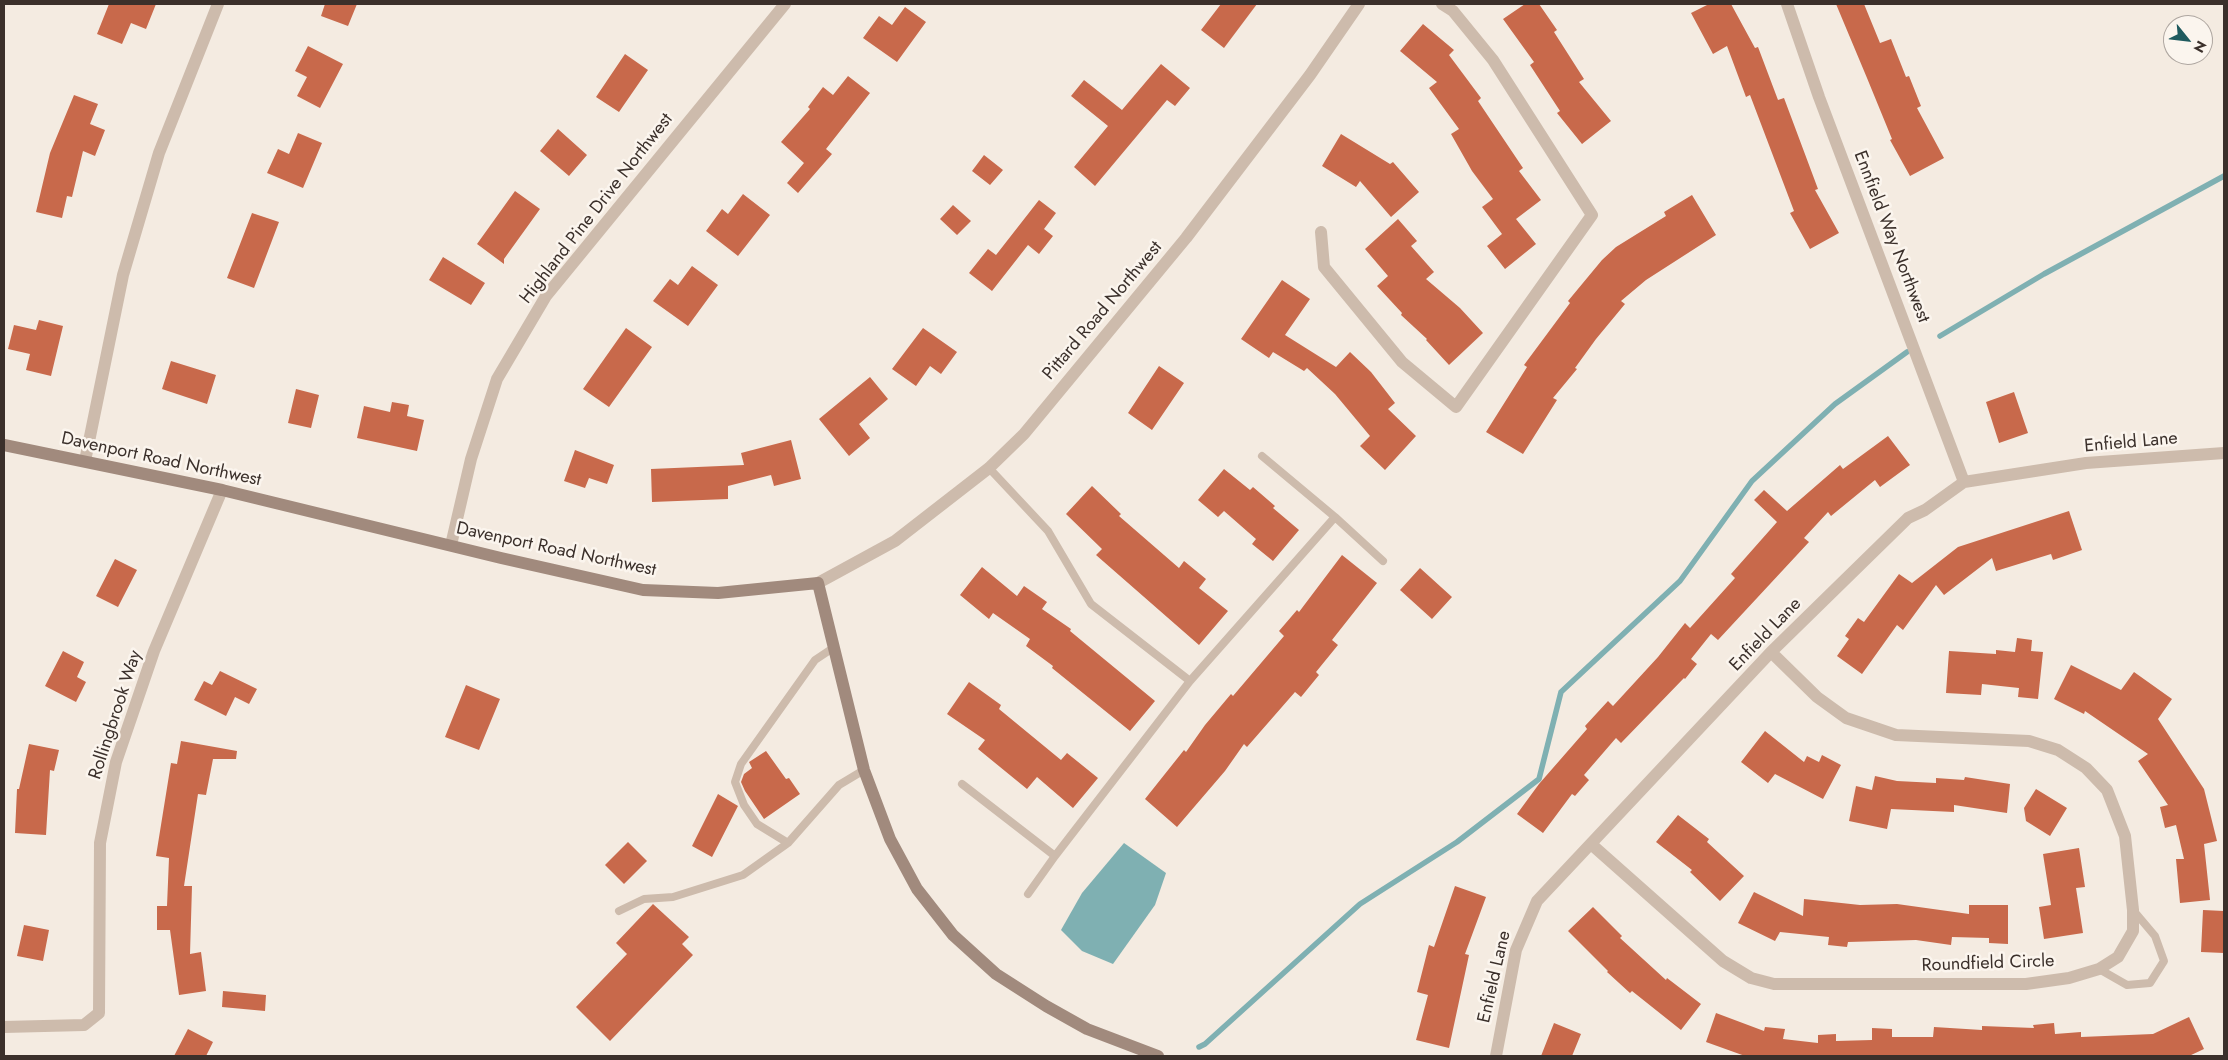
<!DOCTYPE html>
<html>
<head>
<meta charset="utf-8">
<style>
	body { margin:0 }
	#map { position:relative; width:2228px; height:1060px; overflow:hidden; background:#f4ebe1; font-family:Jost,sans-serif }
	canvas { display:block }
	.frame { position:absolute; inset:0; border:5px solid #3b302b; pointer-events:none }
	.north { position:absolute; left:2163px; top:15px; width:50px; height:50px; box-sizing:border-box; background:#fbf5ee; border:1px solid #aea6a0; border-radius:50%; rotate:119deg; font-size:14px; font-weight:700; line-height:20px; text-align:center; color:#3b302b }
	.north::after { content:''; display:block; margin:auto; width:18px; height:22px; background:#1f5a5e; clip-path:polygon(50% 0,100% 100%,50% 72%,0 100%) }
</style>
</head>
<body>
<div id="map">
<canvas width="2228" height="1060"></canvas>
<div class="frame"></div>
<div class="north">N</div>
</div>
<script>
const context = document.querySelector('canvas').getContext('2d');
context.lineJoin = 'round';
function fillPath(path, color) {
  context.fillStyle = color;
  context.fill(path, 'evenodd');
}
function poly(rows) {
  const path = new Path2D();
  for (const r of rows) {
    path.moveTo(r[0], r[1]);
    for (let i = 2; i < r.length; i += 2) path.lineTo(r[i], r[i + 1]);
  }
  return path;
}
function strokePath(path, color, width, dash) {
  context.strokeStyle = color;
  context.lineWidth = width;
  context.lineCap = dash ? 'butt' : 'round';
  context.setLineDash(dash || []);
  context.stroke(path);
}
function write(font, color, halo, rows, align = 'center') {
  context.font = font + ' Jost,sans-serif';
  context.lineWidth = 5;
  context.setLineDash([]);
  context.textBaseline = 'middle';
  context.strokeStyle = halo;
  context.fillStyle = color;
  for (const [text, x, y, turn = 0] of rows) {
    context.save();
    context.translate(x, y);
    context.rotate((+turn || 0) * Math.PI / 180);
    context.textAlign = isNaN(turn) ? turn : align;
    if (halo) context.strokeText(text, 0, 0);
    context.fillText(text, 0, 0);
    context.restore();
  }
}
const water = poly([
	[1124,843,1166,873,1155,905,1113,964,1082,951,1061,930,1082,893]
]);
const stream = poly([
	[1940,336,2044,274,2224,176],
	[1199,1047,1205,1044,1360,904,1457,842,1539,779,1561,692,1680,581,1752,481,1835,404,1907,352]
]);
const building = poly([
	[109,4,156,4,146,29,131,23,122,44,97,34],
	[325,4,357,4,348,26,321,16],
	[1221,4,1257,4,1224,48,1201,30],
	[1525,4,1539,4,1557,30,1554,32,1584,79,1579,82,1611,121,1582,144,1557,113,1560,111,1530,65,1534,62,1503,19],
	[1709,4,1731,4,1755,48,1758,47,1778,100,1784,98,1818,189,1815,190,1839,233,1810,249,1790,213,1794,211,1750,95,1746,97,1727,46,1713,54,1691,13],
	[1836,4,1864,4,1880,43,1891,39,1906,77,1909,76,1921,106,1917,108,1944,158,1910,176,1890,140,1892,139,1867,78],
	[905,7,926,22,897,62,863,38,879,16,892,25],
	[1423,24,1454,50,1449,55,1481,98,1478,101,1523,168,1519,171,1541,200,1516,219,1536,244,1505,269,1487,246,1502,234,1482,207,1493,199,1472,171,1451,134,1459,129,1429,88,1437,82,1400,51],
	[308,46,343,64,320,108,297,96,307,77,295,71],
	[625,54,648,70,619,112,596,97],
	[1161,64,1190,88,1175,106,1167,100,1095,186,1074,167,1108,126,1071,96,1084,80,1122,110],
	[848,76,870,93,826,149,832,154,798,193,787,183,804,163,781,142,810,109,808,107,823,87,833,95],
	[74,95,98,104,90,124,105,130,95,156,83,151,72,197,67,196,62,218,36,212,50,153],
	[558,129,587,155,569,176,540,151],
	[298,133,322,143,303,188,267,173,278,149,289,154],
	[1341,134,1390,164,1393,162,1419,192,1391,217,1360,181,1356,187,1322,166],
	[984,155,1003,170,990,185,972,171],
	[515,191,540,209,504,259,504,264,477,244],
	[743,194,770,215,738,256,706,231,722,209,728,214],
	[1692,195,1716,235,1646,280,1621,301,1625,304,1596,339,1575,368,1577,369,1553,398,1557,400,1523,454,1486,432,1527,367,1524,365,1570,303,1568,301,1602,260,1616,247,1666,216,1664,212],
	[1039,200,1056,213,1044,229,1053,236,1039,254,1028,245,992,291,969,273,988,249,996,255],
	[953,205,971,221,957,235,940,219],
	[252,213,279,222,254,288,227,278],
	[1398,219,1417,241,1411,246,1434,272,1426,279,1460,308,1483,333,1449,365,1426,340,1427,339,1401,315,1402,313,1377,286,1388,276,1365,249],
	[443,257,485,283,471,305,429,280],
	[692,266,718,285,688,326,653,301,670,279,678,285],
	[1282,280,1310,299,1285,335,1336,367,1350,352,1371,372,1395,403,1388,409,1416,436,1385,470,1360,446,1370,436,1335,394,1307,368,1304,371,1273,352,1269,358,1241,339],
	[39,320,63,326,51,376,26,370,30,354,8,349,14,325,36,330],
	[626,328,652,347,609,407,583,389],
	[923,328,957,352,941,374,930,366,916,386,892,369],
	[171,361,216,375,207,404,162,389],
	[1159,366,1184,383,1152,430,1128,413],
	[870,377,888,399,859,424,870,438,849,456,819,419],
	[296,389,319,395,311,428,288,423],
	[2014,392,2028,433,1999,443,1986,402],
	[392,402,409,405,407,416,424,420,417,451,357,438,364,406,390,412],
	[1888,436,1910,465,1880,487,1875,480,1831,516,1828,512,1804,538,1809,542,1718,640,1711,634,1691,659,1697,664,1685,679,1684,678,1621,743,1616,738,1584,775,1589,780,1575,796,1572,794,1543,833,1517,814,1539,784,1587,729,1585,726,1608,701,1613,706,1658,657,1685,623,1690,628,1735,578,1731,574,1777,522,1754,500,1764,490,1787,511,1840,465,1843,469],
	[791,440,801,479,774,486,771,475,728,486,728,499,652,502,651,469,744,465,741,453],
	[575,450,614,465,607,484,589,478,585,488,564,481],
	[1224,469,1250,490,1253,487,1275,506,1273,508,1299,530,1273,561,1252,544,1256,539,1224,511,1218,517,1198,500],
	[1092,486,1121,514,1119,516,1179,568,1184,561,1206,579,1199,588,1228,611,1199,645,1096,555,1102,549,1066,514],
	[2069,511,2082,550,2053,560,2051,554,1996,571,1992,558,1944,595,1936,585,1903,630,1897,625,1862,674,1837,656,1849,639,1845,636,1858,618,1864,622,1899,574,1912,583,1958,547],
	[1342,555,1377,583,1332,640,1338,645,1316,672,1319,675,1301,697,1295,692,1247,747,1244,744,1225,771,1177,827,1145,799,1184,750,1186,752,1205,725,1231,694,1233,696,1284,636,1279,631,1297,610,1299,612],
	[115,559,137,570,118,607,96,596],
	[982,567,1017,596,1024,586,1047,602,1042,609,1071,629,1070,631,1155,701,1130,731,1052,668,1053,666,1026,646,1030,639,993,613,989,619,960,595],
	[1420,568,1452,597,1432,619,1400,590],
	[2017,638,2032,640,2031,651,2043,652,2038,699,2018,697,2019,688,1982,684,1981,695,1946,693,1949,651,1996,654,1996,650,2015,652],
	[63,651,84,662,77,677,86,682,76,702,45,686],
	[2071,665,2121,690,2134,672,2172,699,2158,719,2204,789,2217,841,2204,844,2210,900,2180,903,2176,859,2184,859,2176,825,2165,828,2160,807,2168,805,2138,761,2148,754,2085,711,2084,714,2054,699],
	[220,671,257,689,249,704,235,697,226,716,194,700,204,681,212,685],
	[969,682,1001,705,999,709,1061,760,1067,753,1098,778,1073,808,1037,777,1027,789,978,749,985,740,947,714],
	[466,685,500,699,479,750,445,737],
	[1765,731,1804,762,1807,756,1819,762,1822,755,1841,765,1823,799,1775,774,1768,783,1741,762],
	[181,741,237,751,236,759,213,759,206,795,198,794,184,886,192,886,190,954,201,952,206,991,179,995,170,930,157,930,157,906,167,906,169,858,156,856,171,763,177,764],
	[29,744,59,750,54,771,50,770,46,835,15,833,17,789,19,789],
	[766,751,786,779,789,778,800,794,764,819,745,791,741,782,744,774,752,768,749,762],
	[1875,776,1897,781,1936,783,1936,778,1964,780,1965,777,2010,784,2007,813,1954,805,1954,812,1891,809,1887,829,1849,821,1856,786,1872,790],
	[2036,789,2067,808,2050,836,2026,821,2024,808],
	[718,794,738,806,712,857,692,846],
	[1678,815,1709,839,1707,842,1744,876,1720,901,1690,872,1692,870,1656,842],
	[628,842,647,861,624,884,605,865],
	[2079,848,2085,887,2076,888,2083,933,2044,939,2039,907,2051,905,2043,854],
	[1455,886,1486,897,1465,954,1469,955,1449,1048,1416,1040,1428,995,1417,992,1429,945,1434,947],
	[1754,892,1803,916,1804,899,1860,905,1897,904,1969,914,1969,905,2008,905,2008,944,1989,943,1989,938,1952,937,1951,945,1916,940,1848,942,1847,947,1828,945,1829,937,1780,932,1775,941,1738,923],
	[653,904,689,937,682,944,693,955,610,1041,576,1007,627,954,616,943],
	[1593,907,1622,936,1620,938,1666,980,1667,978,1701,1004,1681,1030,1632,991,1630,993,1607,972,1608,971,1568,931],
	[2203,910,2224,911,2224,953,2201,952],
	[24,925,49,930,43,961,17,956],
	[223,991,266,995,265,1011,222,1007],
	[1716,1013,1764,1031,1765,1027,1785,1029,1783,1039,1818,1043,1818,1035,1836,1034,1836,1041,1872,1040,1872,1028,1892,1029,1892,1037,1933,1037,1934,1027,1982,1030,1982,1026,2034,1028,2033,1025,2054,1023,2055,1034,2081,1032,2081,1037,2153,1034,2189,1017,2204,1049,2189,1056,1745,1056,1706,1042],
	[1554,1023,1581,1034,1572,1056,1541,1056],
	[188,1029,213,1042,206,1056,174,1056]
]);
const lane = poly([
	[1262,456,1335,517,1383,561],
	[833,648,815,660,741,764,735,782,744,805,757,824,788,843,839,785,864,770],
	[1190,681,1335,517],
	[962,784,1055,856,1190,681,1091,604,1048,531,989,468],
	[1028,894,1055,856],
	[619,911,644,899,673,897,743,875,788,843],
	[2099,969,2127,985,2150,983,2164,961,2155,936,2133,910]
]);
const street = poly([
	[1787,4,1819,97,1964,482],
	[1321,232,1324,267,1402,362,1456,407,1592,215,1493,60,1453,11,1442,4],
	[85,461,123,275,159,153,218,4],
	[451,545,471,459,497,379,546,296,785,4],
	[818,583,895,541,989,468,1024,434,1186,238,1310,75,1359,4],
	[1591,844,1723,961,1751,978,1774,984,2026,984,2069,978,2099,969,2118,957,2133,931,2133,910,2125,836,2107,790,2086,768,2058,750,2029,741,1896,735,1846,718,1817,697,1771,652],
	[4,1027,84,1025,99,1013,100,843,116,762,154,651,222,490],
	[1496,1056,1516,950,1537,901,1771,652,1908,518,1925,510,1964,482,2086,463,2224,453]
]);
const secondary = poly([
	[4,445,222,490,501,558,643,590,718,593,818,583,864,770,890,839,917,889,953,935,996,974,1046,1006,1087,1029,1158,1056]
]);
const streetNames = [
	["Highland Pine Drive Northwest",597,209,-52],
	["Ennfield Way Northwest",1891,237,69],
	["Pittard Road Northwest",1103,311,-50],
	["Enfield Lane",2131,443,-5],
	["Davenport Road Northwest",161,460,12],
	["Davenport Road Northwest",556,550,12],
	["Enfield Lane",1766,635,-46],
	["Rollingbrook Way",116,715,-72],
	["Roundfield Circle",1988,964,-2],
	["Enfield Lane",1495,977,-77]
];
fillPath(water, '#7fb0b2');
strokePath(stream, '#7fb0b2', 5.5);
fillPath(building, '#c8694b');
strokePath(lane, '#cdbbac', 8);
strokePath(street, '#cdbbac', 12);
strokePath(secondary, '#a18a7d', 12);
write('18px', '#3b302b', '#fbf5ee', streetNames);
</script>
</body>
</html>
